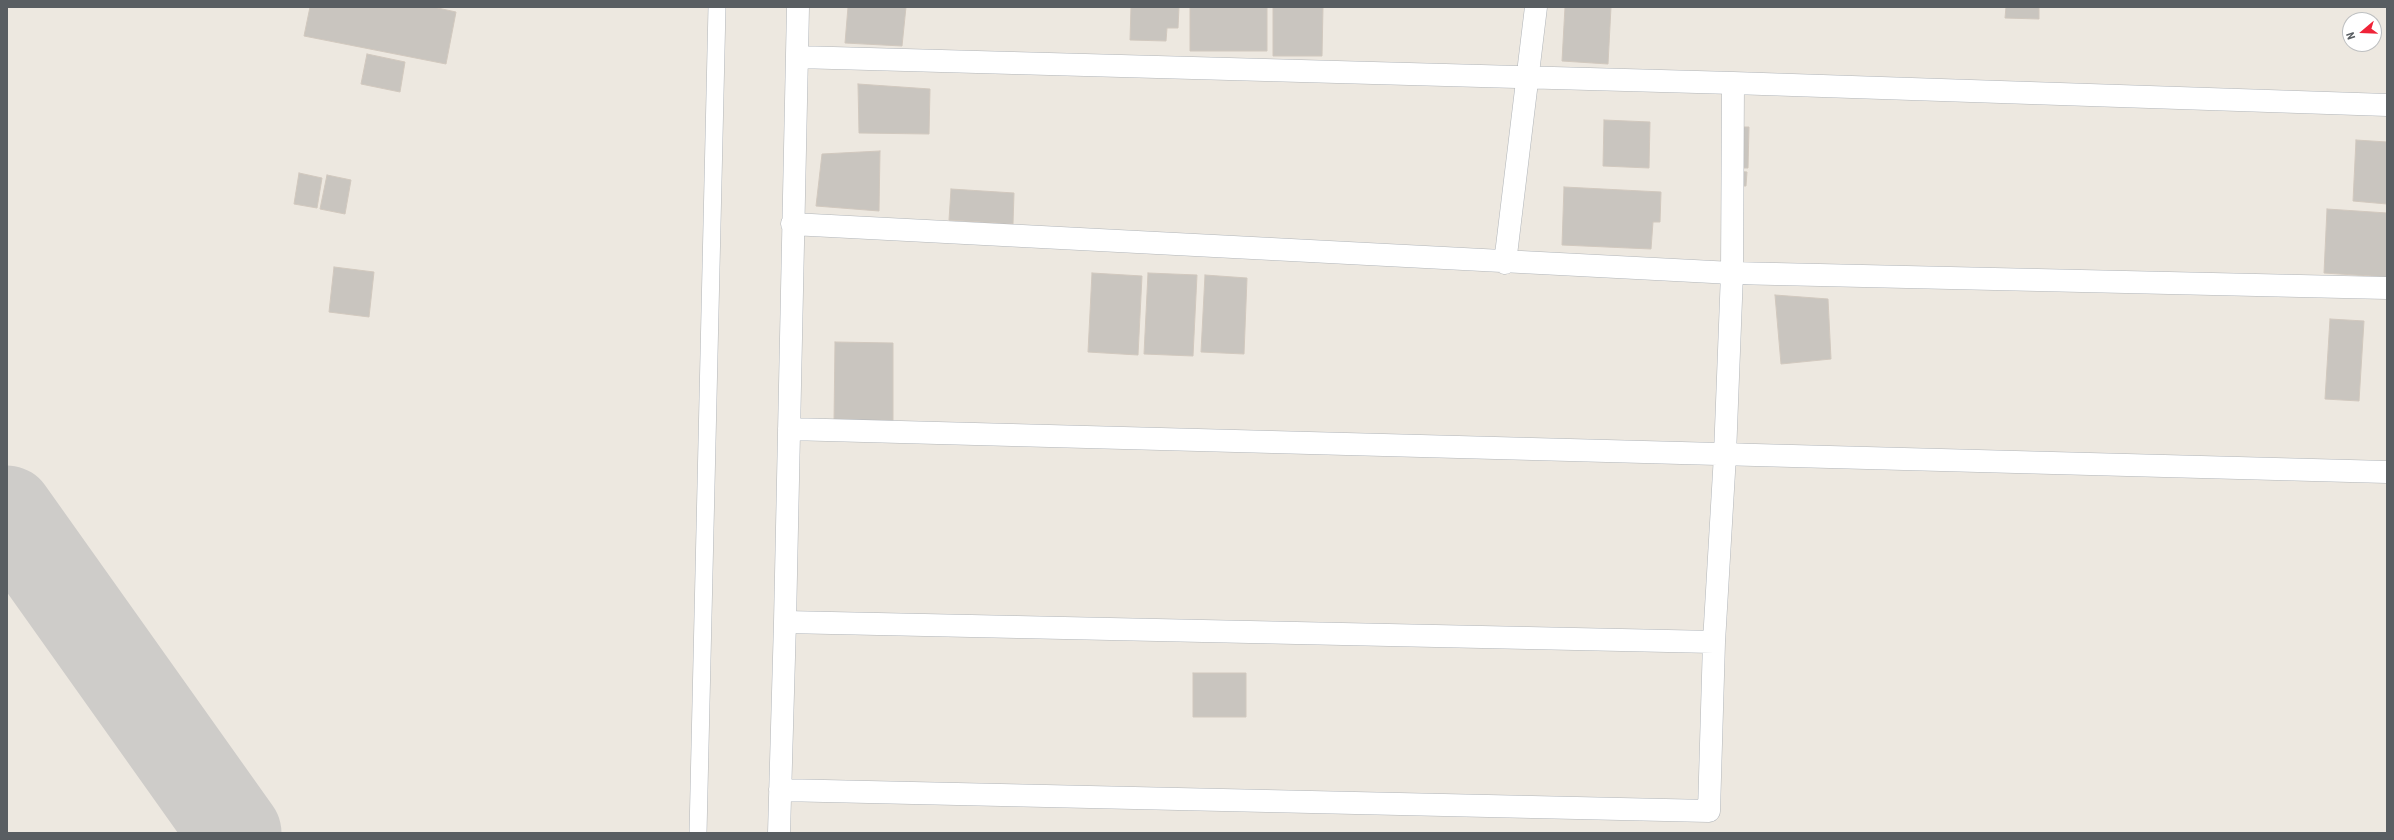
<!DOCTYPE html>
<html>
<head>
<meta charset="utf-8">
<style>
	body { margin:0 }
	#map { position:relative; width:2394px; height:840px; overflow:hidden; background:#ede8e0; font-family:"Roboto Condensed",sans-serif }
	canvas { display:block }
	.frame { position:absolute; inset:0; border:8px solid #595e62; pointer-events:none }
	.north { position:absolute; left:2342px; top:12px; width:40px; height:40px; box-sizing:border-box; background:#fff; border:1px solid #bdbfc0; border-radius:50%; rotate:251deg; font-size:11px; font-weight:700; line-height:16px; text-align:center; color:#595e62 }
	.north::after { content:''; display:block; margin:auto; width:14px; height:18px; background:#ef2338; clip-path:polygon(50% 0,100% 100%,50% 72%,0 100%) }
</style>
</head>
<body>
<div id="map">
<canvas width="2394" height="840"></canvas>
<div class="frame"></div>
<div class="north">N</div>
</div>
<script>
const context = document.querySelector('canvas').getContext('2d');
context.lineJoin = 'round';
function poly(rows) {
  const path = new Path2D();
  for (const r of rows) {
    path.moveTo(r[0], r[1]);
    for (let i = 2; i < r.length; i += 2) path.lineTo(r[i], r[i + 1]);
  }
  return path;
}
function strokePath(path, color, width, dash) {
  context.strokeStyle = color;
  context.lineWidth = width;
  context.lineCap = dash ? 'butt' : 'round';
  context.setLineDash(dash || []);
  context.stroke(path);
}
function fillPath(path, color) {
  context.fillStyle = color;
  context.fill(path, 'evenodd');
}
const taxiway = poly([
	[7,512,235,833]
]);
const building = poly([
	[310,7,433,7,456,12,446,64,304,36,310,7],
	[848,7,906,7,902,46,845,43,848,7],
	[1131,7,1179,7,1178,28,1167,28,1166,41,1130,40,1131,7],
	[1190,7,1267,7,1267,51,1190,51,1190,7],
	[1273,7,1323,7,1322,56,1273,56,1273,7],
	[1565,7,1611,7,1608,64,1562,61,1565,7],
	[2006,7,2039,7,2039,19,2005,18,2006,7],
	[367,54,405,62,400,92,361,84,367,54],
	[858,84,930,89,929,134,859,133,858,84],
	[1604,120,1650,122,1649,168,1603,166,1604,120],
	[1736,127,1749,127,1748,168,1734,168,1736,127],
	[2356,140,2387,142,2387,204,2353,201,2356,140],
	[880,151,879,211,816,206,822,154,880,151],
	[1735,171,1747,172,1746,186,1735,186,1735,171],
	[299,173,322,178,317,208,294,204,299,173],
	[327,175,351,180,345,214,320,209,327,175],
	[1564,187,1661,192,1660,222,1653,222,1651,249,1562,245,1564,187],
	[951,189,1014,193,1013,224,949,220,951,189],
	[2327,209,2387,213,2387,277,2324,273,2327,209],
	[334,267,374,272,369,317,329,312,334,267],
	[1092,273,1142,276,1138,355,1088,352,1092,273],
	[1148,273,1197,275,1193,356,1144,354,1148,273],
	[1205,275,1247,278,1244,354,1201,352,1205,275],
	[1775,295,1828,299,1831,359,1781,364,1775,295],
	[2330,319,2364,321,2359,401,2325,399,2330,319],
	[835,342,893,343,893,423,834,422,835,342],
	[1193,673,1246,673,1246,717,1193,717,1193,673]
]);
const lane = poly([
	[698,833,717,7]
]);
const street = poly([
	[797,57,1733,83,2387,105],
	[792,224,1732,273,2387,288],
	[1505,263,1536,7],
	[789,429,2387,472],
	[785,622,1714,642],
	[780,790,1709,811,1714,642,1725,455,1732,273,1733,83],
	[779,833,785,622,798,7]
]);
strokePath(taxiway, '#ceccc9', 93);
fillPath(building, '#c9c5bf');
strokePath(building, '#d1c8be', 1);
strokePath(lane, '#b1b5b9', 18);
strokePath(street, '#b1b5b9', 23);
strokePath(lane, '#fff', 17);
strokePath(street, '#fff', 22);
</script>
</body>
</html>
